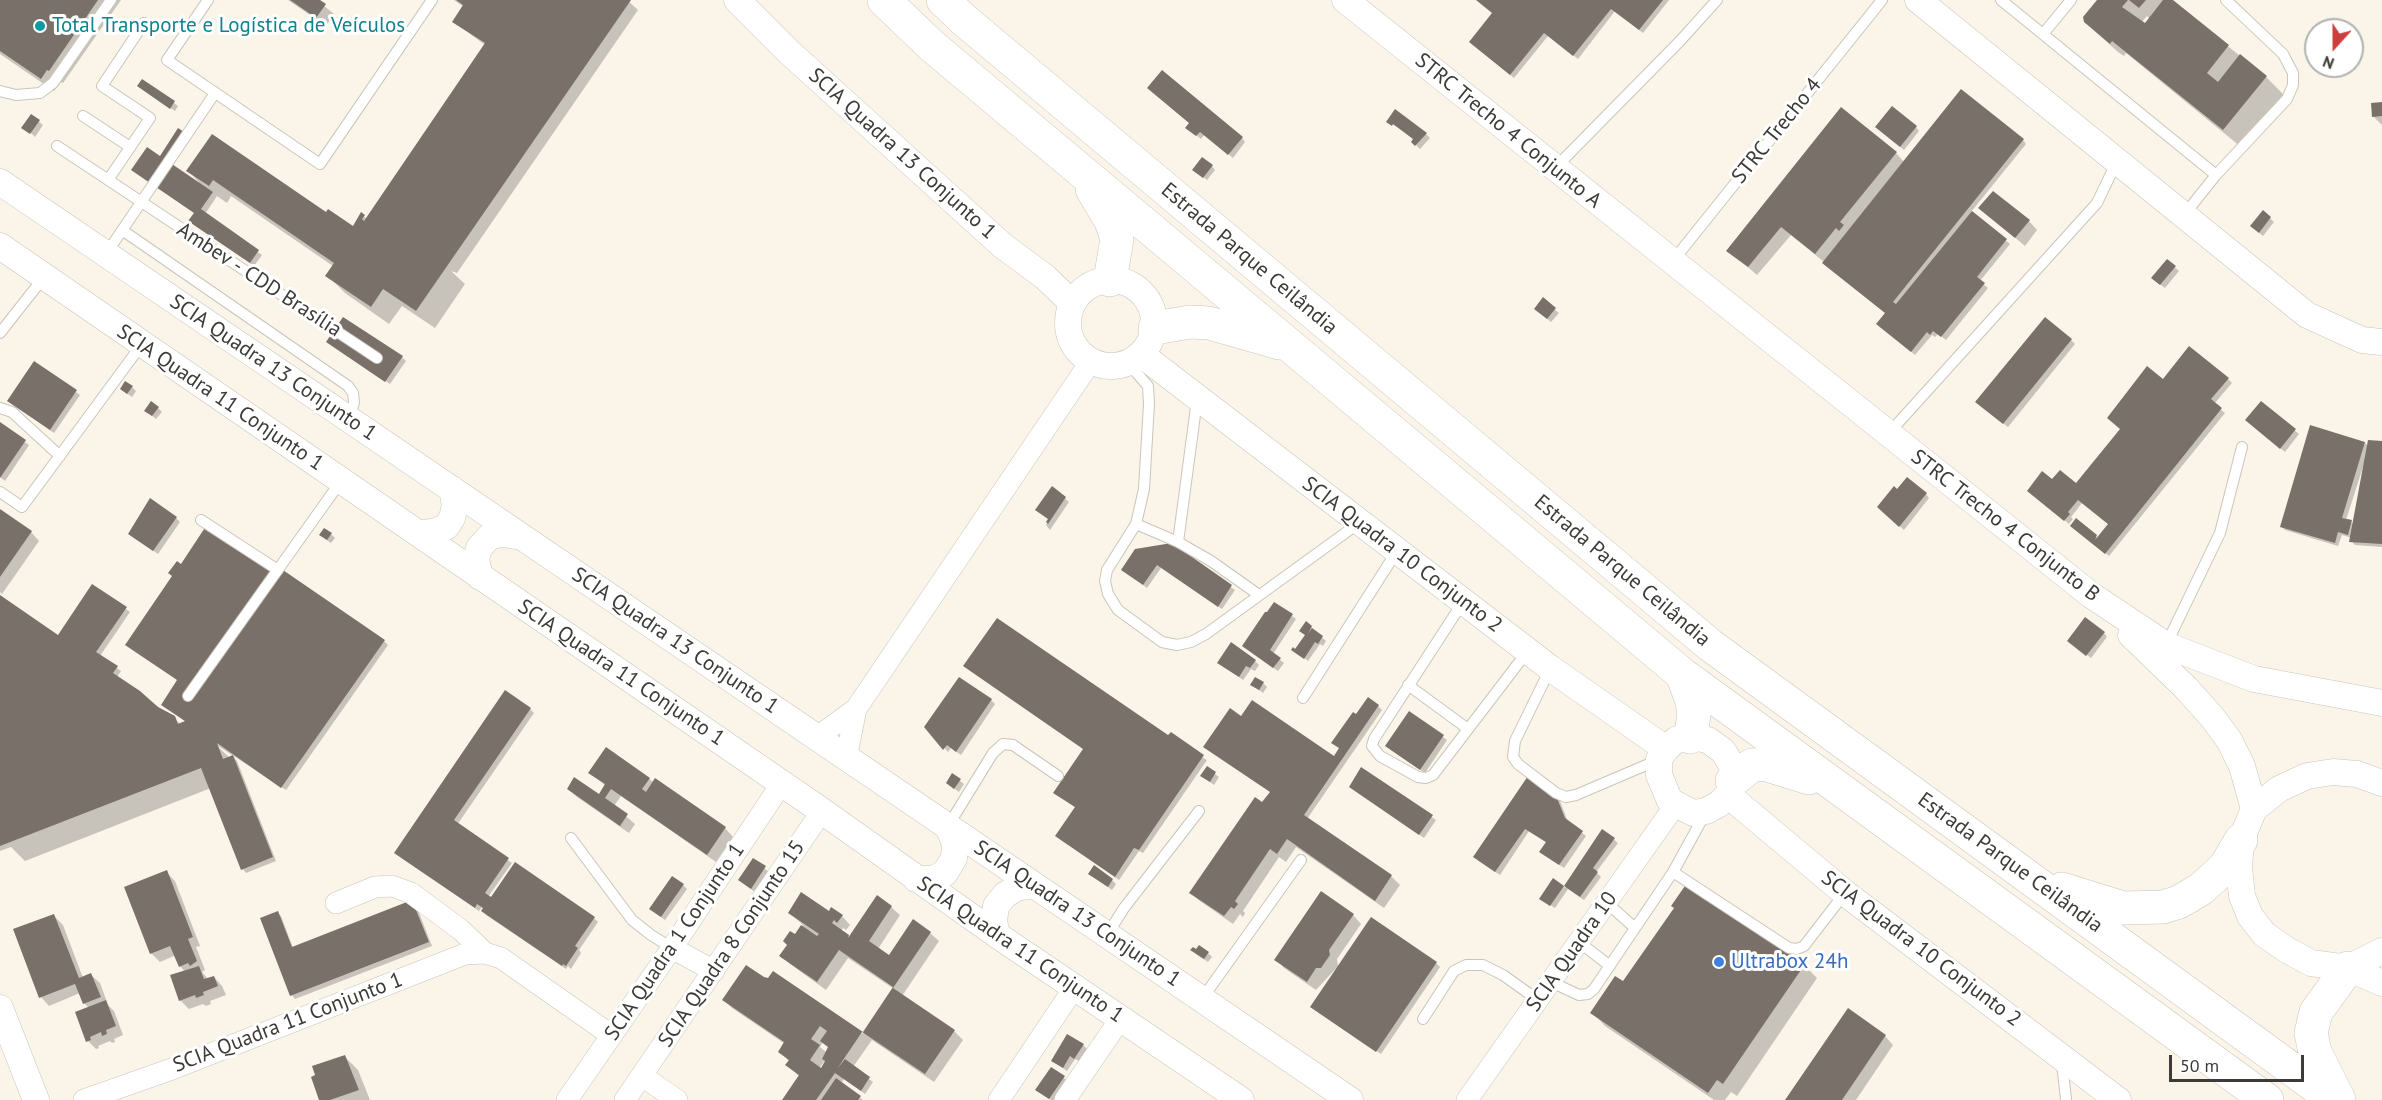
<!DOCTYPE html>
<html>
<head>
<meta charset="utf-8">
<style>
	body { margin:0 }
	#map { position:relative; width:2382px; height:1100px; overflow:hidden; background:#faf4e9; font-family:"PT Sans",sans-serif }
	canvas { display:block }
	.north { position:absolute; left:2304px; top:18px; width:60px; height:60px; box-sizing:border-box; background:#fff; border:2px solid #b1b1af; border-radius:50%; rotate:201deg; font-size:16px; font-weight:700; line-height:24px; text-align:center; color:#3d3b37 }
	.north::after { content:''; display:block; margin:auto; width:21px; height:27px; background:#cd3f3c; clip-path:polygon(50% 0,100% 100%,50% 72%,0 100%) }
	.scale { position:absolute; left:2169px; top:1055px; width:135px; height:27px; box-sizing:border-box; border:3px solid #3d3b37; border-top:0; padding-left:8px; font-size:18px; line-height:21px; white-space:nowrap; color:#3d3b37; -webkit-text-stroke:4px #fff; paint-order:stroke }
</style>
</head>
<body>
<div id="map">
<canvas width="2382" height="1100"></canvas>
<div class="north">N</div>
<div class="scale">50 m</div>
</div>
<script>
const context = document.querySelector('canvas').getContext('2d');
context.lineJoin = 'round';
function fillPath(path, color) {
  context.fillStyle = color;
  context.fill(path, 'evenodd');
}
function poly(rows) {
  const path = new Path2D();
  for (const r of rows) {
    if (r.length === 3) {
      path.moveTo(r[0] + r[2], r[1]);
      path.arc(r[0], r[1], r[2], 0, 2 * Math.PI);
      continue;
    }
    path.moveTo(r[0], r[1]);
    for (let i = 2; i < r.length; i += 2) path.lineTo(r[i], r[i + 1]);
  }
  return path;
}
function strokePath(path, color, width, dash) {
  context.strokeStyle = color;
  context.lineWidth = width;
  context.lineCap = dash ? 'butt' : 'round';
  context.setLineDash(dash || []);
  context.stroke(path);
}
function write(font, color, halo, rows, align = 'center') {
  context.font = font + ' "PT Sans",sans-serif';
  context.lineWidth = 6;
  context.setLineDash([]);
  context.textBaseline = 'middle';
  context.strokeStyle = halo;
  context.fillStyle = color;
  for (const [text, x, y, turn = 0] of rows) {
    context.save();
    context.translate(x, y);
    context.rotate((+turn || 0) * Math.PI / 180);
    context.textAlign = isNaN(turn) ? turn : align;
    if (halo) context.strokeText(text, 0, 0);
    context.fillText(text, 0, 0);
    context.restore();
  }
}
const shadow = poly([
	[0,0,121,0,63,83,61,82,54,91,0,54],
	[288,0,317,0,334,14,326,26],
	[454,0,627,0,638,10,457,273,451,271,465,284,435,328,402,306,389,324,345,293,327,275,333,266,231,196,227,203,217,196,205,214,262,255,254,266,194,225,195,213,169,164,202,186,188,170,327,214,354,229,361,214,367,219,485,45,454,22,464,7],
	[1477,0,1669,0,1643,33,1615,11,1578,59,1548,36,1514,78,1475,46,1494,14],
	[2099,0,2171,0,2266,77,2284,95,2241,147,2126,53,2124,56,2118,52,2085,22],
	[2147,16,2150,19,2156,35,2142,22],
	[142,81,174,103,178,106,175,111,143,90],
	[2382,104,2382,125,2373,116],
	[32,116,43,125,35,137,24,126],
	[1388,121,1426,134,1430,138,1420,149,1413,142,1415,139],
	[1187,127,1242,138,1245,142,1233,158,1205,134,1201,139],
	[1916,127,1919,131,1904,150,1881,131],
	[2023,140,2026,144,1971,212,2010,244,1980,281,1988,288,1946,340,1938,334,1935,337,1932,335,1915,355,1882,328,1886,313,1791,235,1757,275,1728,250,1896,153,1904,162],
	[1212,166,1215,170,1207,180,1198,173],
	[1980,208,2029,221,2037,230,2025,246],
	[2263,212,2274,222,2263,236,2256,230],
	[2167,261,2179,271,2165,288,2157,282],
	[1543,300,1559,313,1551,322,1540,313],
	[2071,340,2075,344,2008,427,1981,406],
	[330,343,402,357,406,361,390,384],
	[34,363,80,395,54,433,9,401],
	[2228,379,2232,383,2214,404,2225,413,2109,556,2076,529,2076,520,2098,538,2109,525,2082,503,2071,517,2073,519,2069,524,2032,494,2052,481,2076,485,2163,381],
	[132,387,136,391,132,397,126,393],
	[2261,403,2299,434,2285,452,2251,424],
	[158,408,162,412,156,419,150,414],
	[0,424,29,445,5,481,0,477],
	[2311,427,2365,443,2369,447,2382,442,2382,547,2355,545,2351,541,2352,538,2342,535,2338,546,2285,530,2281,526],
	[2363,467,2365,467,2354,524,2346,520],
	[1053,488,1069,502,1050,530,1046,525,1049,520],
	[1926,494,1929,498,1904,530,1879,507],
	[0,511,31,532,39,541,2,594,0,592],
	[176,518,180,522,158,554,133,537],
	[331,534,335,538,331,543,325,539],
	[1171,545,1235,590,1222,609,1161,568,1147,588,1127,573],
	[93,586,130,612,100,656,121,671,117,677,181,724,186,722,167,708,384,641,388,645,286,790,215,744,230,758,233,757,237,761,276,861,246,873,243,869,211,788,25,861,11,847,0,851,0,597,59,637],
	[1292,616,1296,619,1273,654,1284,663,1278,671,1244,647],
	[1306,623,1326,641,1323,646,1320,644,1308,661,1296,651,1306,636],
	[2104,633,2107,637,2091,658,2073,644],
	[1255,661,1259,665,1255,671,1251,669,1243,680,1223,666],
	[1263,683,1267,687,1263,693,1252,685],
	[991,700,995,704,961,755,951,748,948,752,926,727],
	[1378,706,1382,710,1307,819,1391,876,1400,885,1384,908,1296,847,1286,862,1279,857,1243,911,1245,913,1243,917,1240,914,1233,924,1200,901,1191,893,1271,793,1242,718,1334,758,1340,749,1333,743,1357,716],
	[530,709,534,713,457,825,512,863,488,897,594,918,598,922,579,950,581,953,571,969,568,966,566,969,486,915,482,907,479,911,400,857],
	[1410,713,1447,740,1425,773,1391,750],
	[1169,738,1207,760,1143,853,1139,851,1119,880,1061,840,1076,808,1059,796],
	[1207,768,1219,777,1214,785,1206,779],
	[1362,769,1436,820,1424,838,1351,787],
	[590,773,649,779,725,828,733,837,716,862,621,796,614,806,635,824,629,833,577,797,568,789,599,796,606,786],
	[952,775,964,784,959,792,951,786],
	[1557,793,1568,822,1586,836,1564,868,1545,855,1547,843,1529,831,1500,875,1479,861],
	[1603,831,1618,843,1596,872,1601,877,1584,900,1568,889,1555,908,1545,902,1554,880,1565,888],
	[754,860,769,872,755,892,744,884],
	[166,872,175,881,200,946,196,947,205,970,202,972,208,979,214,977,222,986,226,995,210,1001,211,1004,206,1006,203,1004,189,1009,180,1000,185,972,180,966,176,955,160,962,151,953],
	[1094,877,1112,880,1116,884,1112,890],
	[683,885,687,889,665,920,655,913],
	[416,905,432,946,295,999,292,995,277,913,281,916,293,948],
	[891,907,900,915,878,949,889,957,930,933,939,941,902,996,954,1031,963,1040,934,1082,872,1040,853,1067,873,1082,865,1094,844,1079,841,1084,863,1100,784,1100,800,1077,787,1065,789,1061,780,1052,785,1044,732,1008,724,1000,763,978,768,979,773,973,863,1034,894,989,848,958,826,990,790,964,781,956,803,925,790,913,829,913,842,916,850,925,846,930,843,928,841,931,850,938],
	[823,1042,829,1048,826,1052,820,1047],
	[825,1060,827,1062,820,1071,818,1070],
	[1353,915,1361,924,1337,959,1338,966,1316,990,1284,968,1276,959],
	[54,916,63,925,83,978,91,975,100,983,108,1005,114,1011,123,1035,114,1039,115,1042,112,1043,110,1041,98,1046,99,1048,96,1049,88,1041,89,1008,84,1003,80,993,49,1006,41,997],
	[1208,953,1212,957,1208,962,1196,954],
	[1436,963,1440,967,1381,1054,1316,1010],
	[1804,965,1817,978,1737,1096,1731,1092,1725,1100,1714,1100,1605,1026,1592,1012,1624,984],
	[1885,1036,1893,1045,1856,1100,1787,1100],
	[1083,1045,1087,1049,1079,1061,1075,1059,1067,1071,1057,1064],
	[344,1056,358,1070,370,1100,321,1100],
	[1051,1069,1068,1081,1055,1100,1051,1100,1041,1093]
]);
const building = poly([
	[0,0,98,0,49,71,47,70,41,79,0,51],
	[290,0,320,0,326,4,316,18],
	[456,0,631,0,416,311,383,289,371,307,325,276,334,263,213,180,209,186,186,171,212,134,326,212,328,209,353,226,361,212,365,215,362,219,364,221,485,43,452,22,463,5],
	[1476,0,1663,0,1639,30,1611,9,1573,56,1544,33,1510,75,1469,42,1492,13],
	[2097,0,2128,0,2122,7,2145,23,2163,0,2173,0,2229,45,2207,73,2218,82,2240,54,2267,76,2223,130,2112,41,2110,44,2084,22,2083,17],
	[2129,0,2146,0,2139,8],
	[1162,70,1243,137,1228,155,1200,132,1196,136,1185,128,1189,123,1147,88],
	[142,79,175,101,170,109,137,86],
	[1961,89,2024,139,1893,302,1896,304,1972,211,2007,239,1977,277,1985,283,1941,337,1933,331,1930,335,1927,332,1911,352,1876,324,1885,313,1822,263],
	[2382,102,2382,116,2372,117,2371,103],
	[1892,106,1917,126,1900,147,1875,127],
	[1841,107,1897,152,1840,222,1844,225,1839,231,1836,228,1815,254,1781,227,1748,267,1726,251],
	[1395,109,1427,133,1415,146,1411,142,1413,139,1393,124,1392,126,1386,122],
	[31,114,40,120,30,134,21,128],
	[178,128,184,132,166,160,213,192,201,209,259,250,250,263,188,221,194,213,131,170,147,147,160,156],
	[1202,157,1213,165,1203,178,1192,170],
	[1993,191,2030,220,2015,238,1978,208],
	[2263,210,2271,217,2259,233,2250,226],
	[2167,259,2176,266,2160,285,2151,278],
	[1543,297,1556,308,1547,319,1534,309],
	[343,317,403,356,385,382,326,342],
	[2045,317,2072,339,2003,424,1975,402],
	[2189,346,2229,378,2211,399,2222,408,2105,554,2070,526,2076,518,2097,535,2095,540,2108,524,2078,500,2068,512,2070,514,2064,521,2027,491,2042,471,2052,479,2060,470,2076,483,2120,429,2107,418,2147,366,2163,379],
	[34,361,77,390,50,430,7,401],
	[125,381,133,386,127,394,120,389],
	[151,401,159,407,152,416,144,411],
	[2261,401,2296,429,2280,449,2245,420],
	[0,422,26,440,0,478],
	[2310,425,2365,442,2342,518,2352,520,2348,535,2338,532,2335,543,2280,527],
	[2368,440,2382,441,2382,544,2349,542],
	[1907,477,1927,493,1899,527,1877,507,1894,486,1897,489],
	[1052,486,1066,497,1048,524,1046,522,1048,519,1035,510],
	[150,498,177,517,153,551,128,534],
	[0,509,32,531,0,577],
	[210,520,385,640,281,788,217,743,223,759,233,755,273,857,241,870,201,768,0,846,0,595,58,635,92,584,127,607,96,652,118,666,113,673,140,691,158,707,175,716,178,724,185,721,161,705,177,680,125,645,172,576,168,573,177,561,181,564],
	[324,528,332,533,327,540,319,535],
	[1172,543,1232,585,1218,607,1157,565,1143,585,1121,570,1135,549],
	[1274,602,1293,614,1270,650,1281,658,1273,668,1242,646,1265,612,1267,612],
	[2085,617,2105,632,2086,656,2067,641],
	[997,618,1168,735,1171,732,1204,755,1139,850,1134,848,1115,877,1055,836,1075,807,1053,793,1083,749,963,666],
	[1306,621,1312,626,1308,634,1312,628,1323,636,1318,644,1315,642,1304,659,1291,650,1293,647,1295,649,1305,635,1299,631],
	[1231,642,1256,660,1250,668,1246,666,1239,677,1217,663],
	[959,677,992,699,956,752,947,745,943,750,924,727],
	[1255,677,1264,682,1259,690,1250,685],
	[505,690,531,708,454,820,509,858,485,893,491,897,515,862,595,917,575,946,578,948,566,966,563,964,562,966,481,911,483,908,477,904,475,908,394,853],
	[1368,697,1379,705,1304,815,1392,875,1375,901,1287,839,1277,854,1270,849,1235,901,1238,904,1234,909,1231,907,1224,916,1189,893,1255,797,1262,802,1270,792,1203,747,1230,708,1241,716,1252,700,1334,756,1339,748,1331,743,1353,712,1356,714],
	[1409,711,1444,735,1420,770,1385,746],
	[606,747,650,778,642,789,646,792,655,778,726,827,707,855,611,789,605,798,628,814,620,826,567,789,574,777,599,794,605,784,588,773],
	[1207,766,1216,772,1210,782,1200,776],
	[1361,767,1433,815,1419,835,1349,787],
	[952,773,961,779,954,789,946,783],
	[1530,773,1553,788,1565,818,1583,831,1559,865,1539,852,1546,842,1525,829,1495,872,1473,857],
	[1602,829,1615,838,1593,868,1598,872,1580,897,1564,886,1550,906,1539,899,1553,878,1564,886],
	[753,858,766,866,751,889,738,880],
	[1094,865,1113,879,1108,887,1088,874],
	[167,870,193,937,188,939,197,961,190,966,188,963,179,967,170,946,150,954,124,887],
	[672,876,684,884,661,917,649,909],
	[1687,883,1805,964,1723,1084,1717,1080,1708,1093,1590,1013,1615,976,1623,981,1674,908,1671,906],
	[1321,891,1354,914,1329,950,1330,955,1321,968,1316,968,1307,982,1274,960],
	[801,892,829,911,831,907,843,915,837,923,834,920,832,923,849,935,848,938,877,895,892,906,869,941,889,955,913,919,931,932,893,988,955,1030,925,1074,862,1032,837,1069,845,1059,870,1077,861,1091,835,1073,816,1100,782,1100,799,1075,785,1065,789,1060,778,1052,784,1042,722,1000,746,965,764,977,768,978,773,971,863,1032,893,987,839,950,817,982,779,956,787,945,783,941,790,931,795,934,801,925,817,936,819,934,788,913],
	[820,1026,827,1031,820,1041,828,1047,822,1059,825,1061,821,1068,810,1060,820,1045,811,1039],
	[412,900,429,942,290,996,260,918,278,911,292,947],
	[54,914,79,978,91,973,101,997,83,1004,75,984,39,998,13,929],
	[1371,917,1437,962,1376,1052,1310,1007],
	[1199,945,1209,952,1204,959,1190,950,1193,947,1196,949],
	[199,966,204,979,214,976,218,986,203,992,204,995,196,998,195,995,179,1001,170,975],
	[106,1000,116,1026,106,1030,107,1034,102,1036,101,1032,90,1037,91,1040,86,1042,75,1012],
	[1848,1008,1886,1035,1842,1100,1785,1100],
	[1067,1034,1084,1044,1074,1059,1070,1056,1063,1068,1051,1061],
	[345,1055,359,1090,330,1100,319,1100,311,1077,315,1075,312,1066],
	[1051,1067,1065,1076,1049,1099,1035,1090],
	[836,1078,861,1096,858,1100,821,1100]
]);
const service = poly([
	[208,0,167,60,320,164,432,0],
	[2001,0,2216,175],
	[2043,34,2071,0],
	[0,91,16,95,40,93,53,83,111,0],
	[83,116,130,147],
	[57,146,377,358],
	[1555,168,1680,41,1717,0],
	[108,180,150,118,102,86,144,23],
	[2184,215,2216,175,2287,99,2293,85,2293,73,2283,54,2226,0],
	[122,230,348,386,353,393,354,402,350,418],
	[106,254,215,93],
	[1672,262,1882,0],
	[0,333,44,277],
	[1128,363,1148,386,1149,404,1144,489,1136,524,1107,570,1105,581,1108,594,1118,610,1162,642,1177,645,1191,642,1206,634,1359,523],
	[0,408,12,412,60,456],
	[1889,433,2097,203,2117,161],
	[0,492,22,507,142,344],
	[201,520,278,570],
	[1136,524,1178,542,1211,561,1259,595],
	[1178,542,1197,400],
	[1463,602,1374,739,1372,746,1380,756,1418,777,1426,778,1433,775,1527,652],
	[2166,645,2220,533,2242,447],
	[1550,669,1515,741,1513,757,1518,764,1556,793,1566,797,1576,795,1658,760],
	[1408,685,1468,729],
	[188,696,341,481],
	[1303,698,1397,551],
	[948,826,993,753,1003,744,1013,745,1058,776],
	[571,838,632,920,651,935,672,948],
	[1673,872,1789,948,1797,949,1804,946,1845,893],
	[1607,903,1635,928],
	[1107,935,1124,908,1199,811],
	[1579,942,1610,966],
	[1551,982,1579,995,1588,994,1594,989,1673,872,1705,814],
	[1202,999,1301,860],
	[1423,1019,1454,971,1466,965,1483,965,1503,975,1538,1000],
	[2062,1062,2066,1100]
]);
const minor = poly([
	[816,738,856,709,1091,361],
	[846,759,856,709],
	[336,903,375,887,392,886,411,893,461,930,485,953],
	[672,948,714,971],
	[642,1076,677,1100],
	[84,1100,172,1069,465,954,485,953,501,958,611,1035],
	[567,1100,672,948,782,783],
	[625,1100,822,811],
	[999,1100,1074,988],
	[1065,1100,1121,1018],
	[1467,1100,1676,804]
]);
const tertiary = poly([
	[737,0,789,52,1003,246,1045,277,1072,303],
	[1345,0,2091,595,2166,645,2254,679,2382,703],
	[1918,0,2307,315,2362,340,2382,342],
	[0,182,1350,1100],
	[0,246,822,811,997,935,1241,1100],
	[1111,323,43],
	[1142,355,1550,668,1666,749],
	[419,534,436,531,446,527,452,518,455,506,452,489],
	[480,577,476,559,479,548,490,536,504,534,522,537],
	[2131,635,2186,688,2212,717,2229,740,2242,766,2254,809],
	[1690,737,1708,740,1723,751,1733,767,1732,781,1728,795,1719,804,1706,811,1693,813,1670,801,1659,775,1659,759,1666,749,1677,739,1690,737],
	[2382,783,2357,774,2333,772,2307,776,2279,789,2254,809,2241,840,2239,868,2242,896,2250,916,2264,934,2287,950,2311,963,2348,968,2382,951],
	[1728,795,1845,893,2118,1100],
	[916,879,933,879,945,873,954,858,955,844,948,826],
	[997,935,994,921,996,906,1005,895,1016,888,1033,885],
	[2348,968,2382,983],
	[0,1008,36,1100]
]);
const motorway = poly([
	[884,0,932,46,1682,674,2267,1100],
	[943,0,964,20,1710,645,2334,1100],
	[1092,189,1111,221,1117,239,1110,280],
	[1155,328,1190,322,1209,323,1279,343],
	[1682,674,1692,701,1694,716,1690,737],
	[1732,781,1752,765,1764,764,1809,778],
	[2062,889,2123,908,2163,907,2179,902,2201,889,2225,867,2241,840],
	[2339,1100,2315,1052,2311,1033,2316,1012,2348,968]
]);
const markers = [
	[40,26,6,"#0f9aa8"],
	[1719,962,6,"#3f7fe0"]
];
const cultureNames = [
	["Total Transporte e Logística de Veículos",52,26]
];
const streetNames = [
	["STRC Trecho 4 Conjunto A",1508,131,39],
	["STRC Trecho 4",1777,131,-51],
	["SCIA Quadra 13 Conjunto 1",902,154,42],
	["Estrada Parque Ceilândia",1249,259,40],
	["Ambev - CDD Brasília",259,280,33],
	["SCIA Quadra 13 Conjunto 1",273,368,34],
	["SCIA Quadra 11 Conjunto 1",220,398,34],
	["STRC Trecho 4 Conjunto B",2005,526,38],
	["SCIA Quadra 10 Conjunto 2",1402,555,37],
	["Estrada Parque Ceilândia",1622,571,40],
	["SCIA Quadra 13 Conjunto 1",675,641,34],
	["SCIA Quadra 11 Conjunto 1",621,673,34],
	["Estrada Parque Ceilândia",2010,863,36],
	["SCIA Quadra 13 Conjunto 1",1077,914,34],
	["SCIA Quadra 1 Conjunto 1",675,942,-56],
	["SCIA Quadra 8 Conjunto 15",732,944,-56],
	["SCIA Quadra 10 Conjunto 2",1921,949,37],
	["SCIA Quadra 11 Conjunto 1",1020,950,34],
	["SCIA Quadra 10",1572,952,-55],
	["SCIA Quadra 11 Conjunto 1",288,1023,-21]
];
const shopNames = [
	["Ultrabox 24h",1731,962]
];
fillPath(shadow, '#0003');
fillPath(building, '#7a706a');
strokePath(service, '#cac5ba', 12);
strokePath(minor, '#cac5ba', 22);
strokePath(tertiary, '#cac5ba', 27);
strokePath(motorway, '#cac5ba', 34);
strokePath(service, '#fff', 10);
strokePath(minor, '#fff', 21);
strokePath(tertiary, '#fff', 26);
strokePath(motorway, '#fff', 33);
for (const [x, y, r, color] of markers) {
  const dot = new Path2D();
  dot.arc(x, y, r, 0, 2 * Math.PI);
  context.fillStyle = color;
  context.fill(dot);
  strokePath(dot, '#fff', 2);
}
write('21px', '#0d838f', '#fff', cultureNames, 'left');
write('21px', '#3d3b37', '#fff', streetNames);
write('21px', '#366cbe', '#fff', shopNames, 'left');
</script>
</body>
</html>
